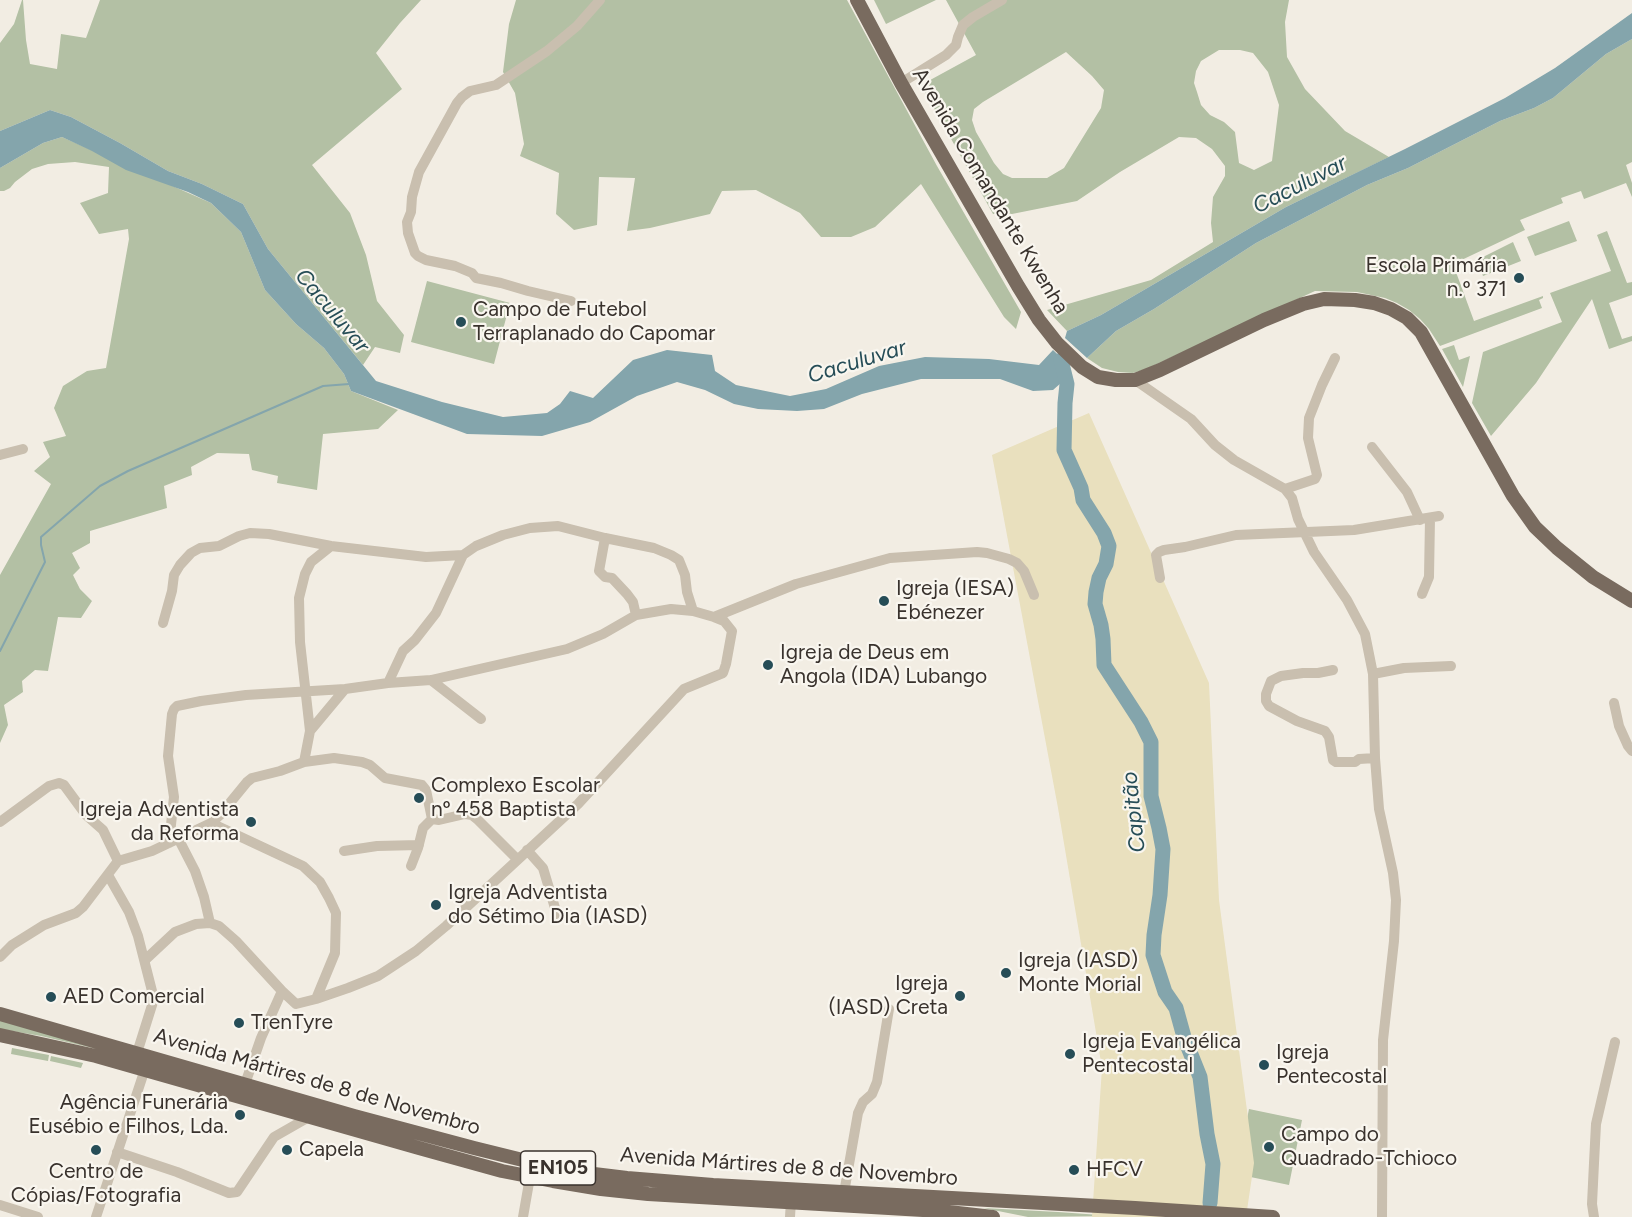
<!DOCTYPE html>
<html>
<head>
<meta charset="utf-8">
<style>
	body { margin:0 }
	canvas { display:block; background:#f2ede3 }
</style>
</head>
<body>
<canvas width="1632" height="1217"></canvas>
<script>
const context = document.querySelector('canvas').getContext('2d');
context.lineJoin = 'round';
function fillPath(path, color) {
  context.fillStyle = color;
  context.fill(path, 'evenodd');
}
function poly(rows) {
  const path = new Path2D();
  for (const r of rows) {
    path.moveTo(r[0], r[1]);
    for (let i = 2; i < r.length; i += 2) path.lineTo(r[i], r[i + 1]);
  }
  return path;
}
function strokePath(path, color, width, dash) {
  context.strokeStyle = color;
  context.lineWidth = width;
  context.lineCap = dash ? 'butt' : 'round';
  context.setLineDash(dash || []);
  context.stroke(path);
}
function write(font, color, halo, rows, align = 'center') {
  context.font = font + ' Figtree,sans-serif';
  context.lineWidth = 4.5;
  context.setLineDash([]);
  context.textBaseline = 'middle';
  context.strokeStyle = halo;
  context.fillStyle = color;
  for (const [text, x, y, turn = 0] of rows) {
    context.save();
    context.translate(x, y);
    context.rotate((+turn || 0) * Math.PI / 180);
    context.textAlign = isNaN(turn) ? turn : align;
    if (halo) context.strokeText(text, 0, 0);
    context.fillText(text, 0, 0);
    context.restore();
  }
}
const green = poly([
	[22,0,23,0,26,40,30,64,57,69,61,34,86,38,100,0,421,0,400,23,376,53,402,89,312,165,350,213,366,255,377,301,404,335,400,353,375,347,363,365,268,249,243,204,202,184,168,171,120,143,71,117,50,110,0,131,0,43,14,24],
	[516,0,847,0,937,166,1021,312,1016,329,1004,317,921,184,875,227,851,237,821,237,800,213,756,190,722,191,710,214,650,228,627,231,635,178,599,177,597,225,574,230,556,214,559,173,520,156,524,144,515,93,503,72,509,24],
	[874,0,936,0,886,24],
	[946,0,1289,0,1285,22,1287,57,1305,89,1345,131,1389,157,1286,207,1101,315,1067,331,1047,310,1151,280,1213,242,1211,223,1213,197,1225,176,1225,166,1212,149,1196,138,1179,137,1120,172,1077,201,1012,214,993,214,921,85,976,55],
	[1219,50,1240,50,1253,53,1268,72,1279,105,1272,161,1254,170,1239,163,1235,132,1224,122,1210,115,1201,105,1197,92,1194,83,1196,71,1201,61],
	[1066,52,1092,76,1104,90,1101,108,1064,168,1047,178,1012,178,1003,174,994,163,976,132,972,120,974,109,983,102],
	[1632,39,1632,162,1626,165,1632,183,1632,197,1626,183,1584,199,1581,191,1561,198,1563,203,1520,220,1525,230,1453,264,1474,321,1543,296,1543,298,1539,300,1542,308,1440,346,1429,329,1420,319,1409,310,1397,303,1385,298,1357,292,1315,291,1146,369,1133,373,1118,372,1102,368,1087,358,1116,331,1154,309,1256,243,1367,185,1408,168,1500,121,1534,108,1553,98,1606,54],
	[62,137,211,203,241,232,265,290,296,324,324,348,344,374,351,391,398,410,378,429,323,434,317,490,277,483,278,476,252,470,249,454,217,453,191,467,192,475,164,486,167,508,90,531,90,543,72,553,80,568,73,575,80,589,92,601,81,618,58,617,48,671,35,670,22,681,23,692,4,705,8,725,0,743,0,575,51,484,34,471,50,457,43,442,66,436,54,408,63,386,87,371,106,368,129,239,128,229,99,234,80,203,108,193,109,167,75,162,48,164,32,169,15,182,10,188,4,191,0,191,0,168,43,143],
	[1569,221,1577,241,1535,256,1527,237],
	[1607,231,1627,283,1632,282,1632,295,1609,303,1622,339,1632,336,1632,341,1609,349,1592,299,1536,383,1491,436,1472,403,1483,352,1562,322,1550,293,1611,271,1597,235],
	[1513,242,1521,261,1483,276,1477,260],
	[427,281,510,303,494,364,411,342],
	[1454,345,1459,360,1470,356,1463,387,1442,349],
	[0,1020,110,1052,41,1036,0,1029],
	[12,1048,49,1055,48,1061,11,1054],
	[51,1056,83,1063,81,1068,50,1061],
	[1249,1109,1302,1120,1289,1185,1236,1174],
	[983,1208,1058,1212,1114,1216,1028,1217]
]);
const sand = poly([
	[1089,413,1209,683,1219,900,1254,1163,1246,1217,1092,1217,1102,1068,1058,808,992,455]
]);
const water = poly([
	[1632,13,1632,39,1606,54,1553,98,1534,108,1500,121,1408,168,1367,185,1256,243,1154,309,1116,331,1087,358,1065,338,1067,331,1101,315,1286,207,1405,149,1505,98,1555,68],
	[50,110,71,117,120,143,168,171,202,184,243,204,268,249,376,381,442,402,503,417,547,413,560,404,570,391,593,398,633,360,667,350,712,355,715,371,736,385,790,396,826,389,879,366,925,357,989,359,1039,365,1053,350,1070,366,1070,375,1053,390,1033,391,1000,379,921,379,862,394,824,409,797,411,758,409,734,404,705,390,677,382,637,396,590,422,542,436,467,434,351,391,344,374,324,348,296,324,265,290,241,232,211,203,188,192,126,170,92,151,62,137,43,143,0,168,0,131]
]);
const stream = poly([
	[0,651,45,562,41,545,41,537,100,486,128,471,323,386,349,384]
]);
const river = poly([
	[1061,360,1067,384,1065,403,1064,450,1081,488,1083,500,1104,533,1109,546,1106,564,1099,578,1096,592,1095,604,1101,625,1103,639,1104,665,1141,722,1151,742,1151,796,1159,828,1163,849,1160,895,1154,935,1153,955,1165,992,1176,1008,1184,1037,1200,1077,1207,1134,1213,1164,1210,1203]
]);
const minor = poly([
	[901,83,946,55,956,45,958,37,963,25,973,17,1002,0],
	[571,301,528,291,501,283,476,278,472,273,455,266,426,260,418,256,415,253,408,233,407,222,411,212,412,197,419,172,457,103,462,97,470,91,496,85,547,51,577,26,600,0],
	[1135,380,1191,419,1215,445,1234,460,1285,489,1292,498,1298,519,1314,552,1347,600,1365,634,1373,674,1375,758,1379,809,1393,873,1396,900,1394,941,1383,1040,1382,1217],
	[1372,447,1407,492,1420,520],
	[0,455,23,449],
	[1285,489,1315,479,1317,475,1308,438,1309,418,1322,385,1335,358],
	[605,538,599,571,605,577,612,578,627,594,633,602,636,615],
	[1160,578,1156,555,1159,552,1164,550,1185,547,1236,535,1354,530,1439,516],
	[1422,594,1429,577,1430,518],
	[714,617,796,584,890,558,977,552,987,553,1009,559,1017,563,1024,571,1034,595],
	[163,623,172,591,174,575,180,565,191,553,200,548,219,546,239,536,250,533,269,534,331,546,426,557,463,555],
	[1333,670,1318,673,1303,673,1281,676,1271,681,1266,694,1266,701,1269,706,1297,721,1325,731,1329,737,1333,760,1336,762,1355,762,1359,759,1375,758],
	[1373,674,1404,668,1451,666],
	[431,680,481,719],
	[388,683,403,651,415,640,436,613,463,555,476,546,503,535,530,528,558,526,605,538,654,548,671,555,679,560,685,575,687,592,693,611],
	[1614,703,1619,726,1628,746,1632,751],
	[310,731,345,689],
	[304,762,334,758,362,762,370,765,385,778,422,785,426,790,432,819,439,820,465,814,472,815,477,819,517,859],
	[0,822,49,786,59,783,64,785,86,815,103,830,118,861],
	[211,823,303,866,320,882,329,898,336,913,335,953,316,999],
	[178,838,195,871,204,897,210,923],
	[169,843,174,797,168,756,172,714,174,709,177,706,201,701,246,695,345,689,388,683,431,680,567,649,603,634,636,615,671,609,693,611,714,617,724,621,732,631,726,664,723,673,684,689,578,804,446,926,416,951,378,976,348,988,316,999,296,1004,282,991,261,1038,245,1084],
	[527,850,543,868,558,918],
	[344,851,377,846,419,845],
	[411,866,418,848,423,828,432,819],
	[108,875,129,912,138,936,152,991,153,1002,137,1053],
	[0,957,12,945,44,925,76,913,83,907,118,861,152,851,211,823,220,815,247,782,252,778,280,771,304,762,310,731,300,642,299,598,305,574,311,562,331,546],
	[145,960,175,932,196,924,210,923,219,926,236,941,282,991],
	[117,1152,177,1172,229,1193,237,1192,274,1137,309,1117],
	[844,1193,858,1113,863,1102,872,1094,877,1082,889,1009],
	[0,1205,38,1217],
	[96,1217,145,1069],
	[523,1217,530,1177],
	[790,1217,791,1201],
	[1594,1217,1592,1204,1594,1163,1596,1124,1615,1042]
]);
const major = poly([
	[857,0,901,83,1018,286,1039,320,1057,343,1082,367,1098,377,1116,380,1135,380,1160,370,1264,320,1303,304,1324,299,1355,300,1374,303,1391,309,1407,318,1421,332,1513,496,1535,527,1557,548,1593,577,1632,601],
	[0,1014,354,1116,474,1148,551,1167,594,1174,627,1178,713,1185,1135,1208,1273,1217],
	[0,1035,96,1056,419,1148,502,1171,553,1181,601,1189,648,1194,940,1211,993,1217]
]);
const markers = [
	[1519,278,6,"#264d57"],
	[461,322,6,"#264d57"],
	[884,601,6,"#264d57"],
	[768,665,6,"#264d57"],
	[419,798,6,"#264d57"],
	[251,822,6,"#264d57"],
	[436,905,6,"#264d57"],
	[1006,973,6,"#264d57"],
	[960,996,6,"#264d57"],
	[51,997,6,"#264d57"],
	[239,1023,6,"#264d57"],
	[1070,1054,6,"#264d57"],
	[1264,1065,6,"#264d57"],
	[240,1115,6,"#264d57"],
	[1269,1147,6,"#264d57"],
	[96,1150,6,"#264d57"],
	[287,1150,6,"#264d57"],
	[1074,1170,6,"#264d57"]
];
const shields = [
	[558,1168,75]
];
const shieldNames = [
	["EN105",558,1168]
];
const streetNames = [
	["Avenida Comandante Kwenha",990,191,59],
	["Avenida Mártires de 8 de Novembro",317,1082,16],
	["Avenida Mártires de 8 de Novembro",789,1167,4]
];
const poiNames = [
	["Escola Primária",1507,266,"right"],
	["n.º 371",1507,290,"right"],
	["Campo de Futebol",473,310],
	["Terraplanado do Capomar",473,334],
	["Igreja (IESA)",896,589],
	["Ebénezer",896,613],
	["Igreja de Deus em",780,653],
	["Angola (IDA) Lubango",780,677],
	["Complexo Escolar",431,786],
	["nº 458 Baptista",431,810],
	["Igreja Adventista",239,810,"right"],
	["da Reforma",239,834,"right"],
	["Igreja Adventista",448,893],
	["do Sétimo Dia (IASD)",448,917],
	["Igreja (IASD)",1018,961],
	["Monte Morial",1018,985],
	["Igreja",948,984,"right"],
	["(IASD) Creta",948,1008,"right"],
	["AED Comercial",63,997],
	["TrenTyre",251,1023],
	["Igreja Evangélica",1082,1042],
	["Pentecostal",1082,1066],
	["Igreja",1276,1053],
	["Pentecostal",1276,1077],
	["Agência Funerária",228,1103,"right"],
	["Eusébio e Filhos, Lda.",228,1127,"right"],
	["Campo do",1281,1135],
	["Quadrado-Tchioco",1281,1159],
	["Capela",299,1150],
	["HFCV",1086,1170],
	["Centro de",96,1172,"center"],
	["Cópias/Fotografia",96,1196,"center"]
];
const waterNames = [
	["Caculuvar",1300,185,-27],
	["Caculuvar",332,311,50],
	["Caculuvar",857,362,-17],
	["Capitão",1134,812,-96]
];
fillPath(green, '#b3c0a4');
fillPath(sand, '#e9e0be');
fillPath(water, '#84a5ac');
strokePath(stream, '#84a5ac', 2);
strokePath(river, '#84a5ac', 15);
strokePath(minor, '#c9bfaf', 10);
strokePath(major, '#796b5f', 14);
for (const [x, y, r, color] of markers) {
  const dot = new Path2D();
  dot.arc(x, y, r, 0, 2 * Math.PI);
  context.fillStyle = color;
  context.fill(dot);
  strokePath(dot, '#f9f6ef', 2);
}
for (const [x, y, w] of shields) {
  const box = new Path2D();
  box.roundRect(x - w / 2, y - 17, w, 34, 4.5);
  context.fillStyle = '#f9f6ef';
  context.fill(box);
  strokePath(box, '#39322d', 1.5);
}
write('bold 20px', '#39322d', null, shieldNames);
write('21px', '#39322d', '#f9f6ef', streetNames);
write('21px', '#39322d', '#f9f6ef', poiNames, 'left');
write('italic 22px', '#264d57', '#f9f6ef', waterNames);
</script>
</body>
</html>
